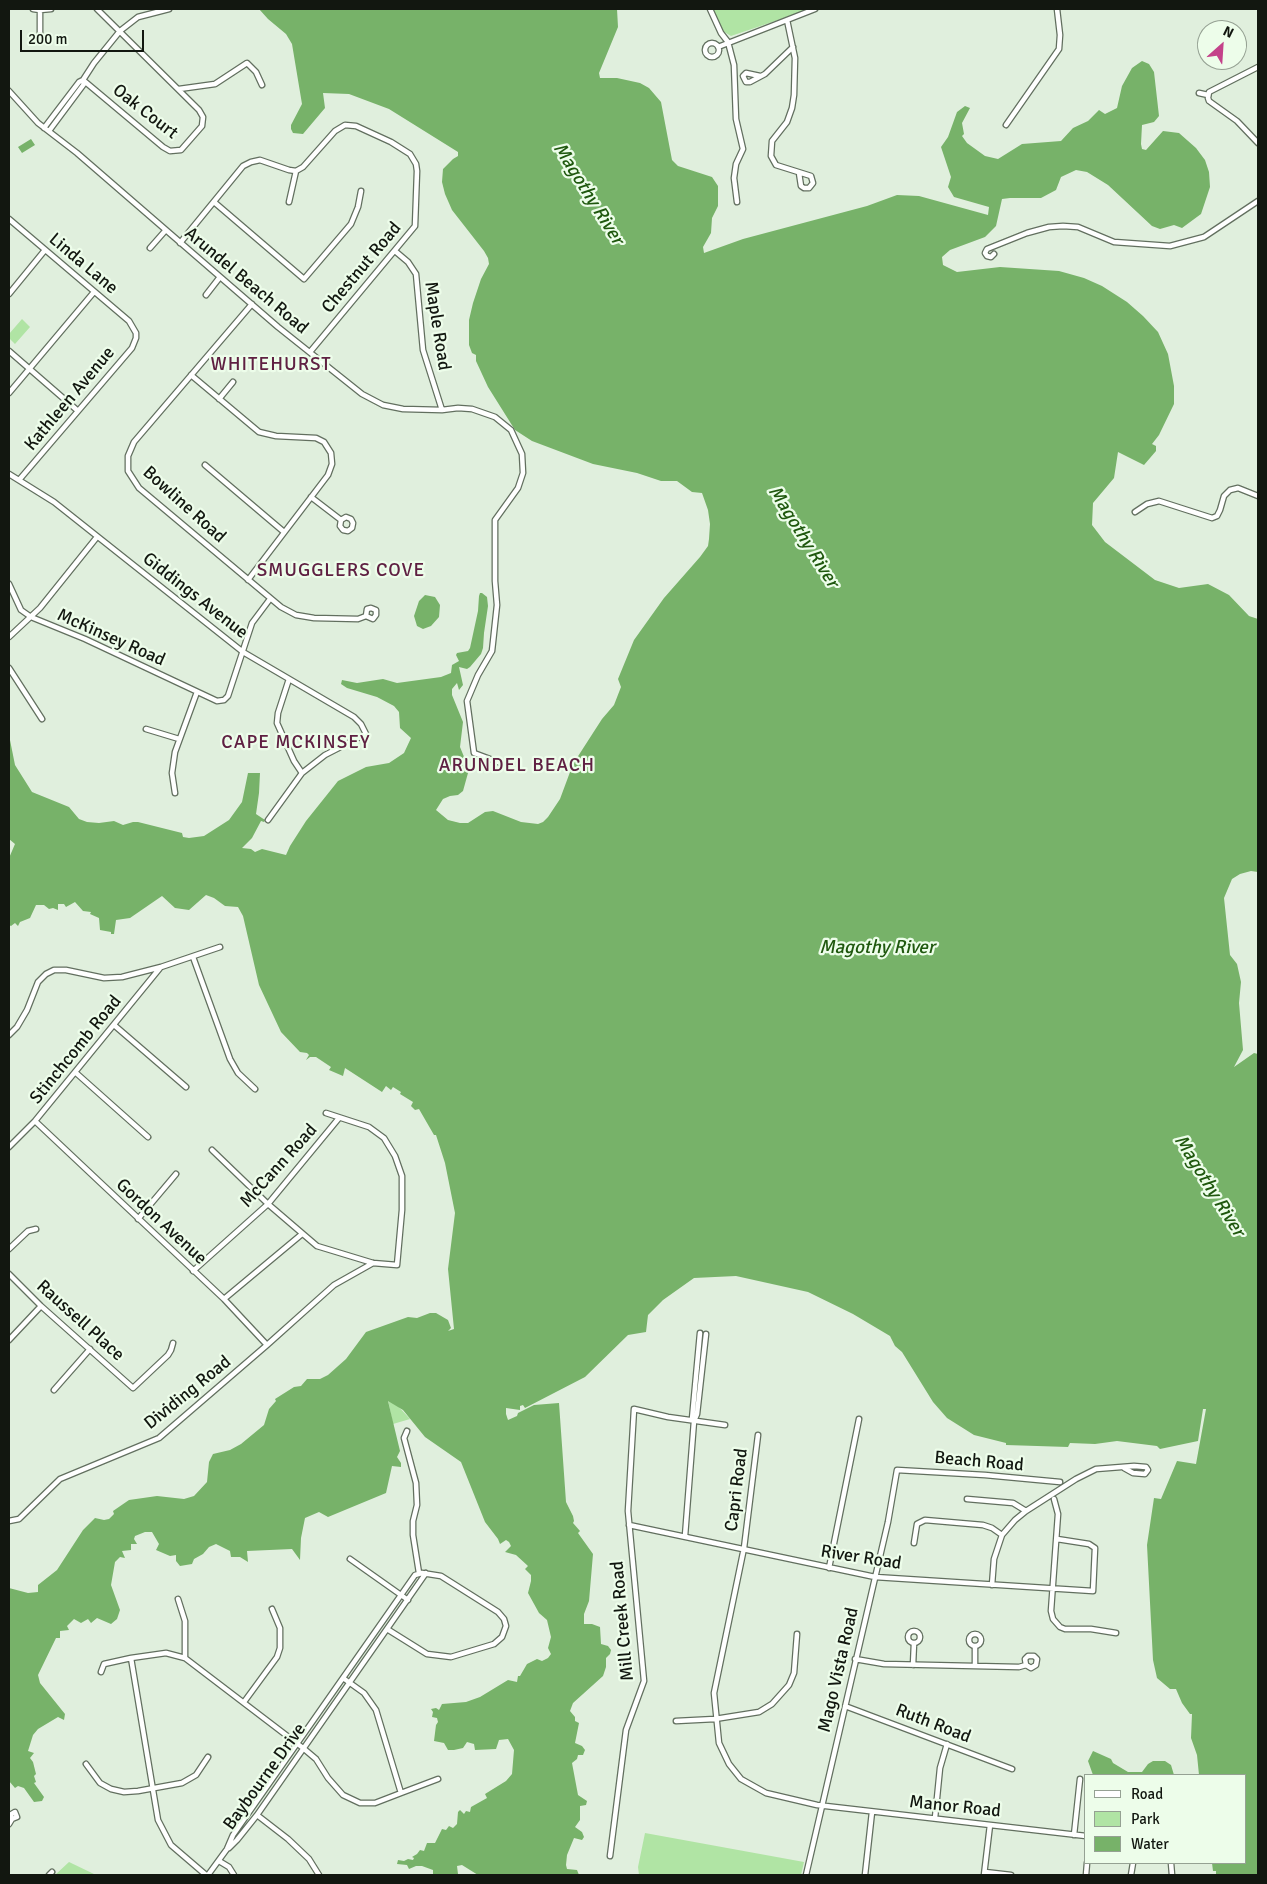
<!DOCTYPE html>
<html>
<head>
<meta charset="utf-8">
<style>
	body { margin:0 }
	#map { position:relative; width:1267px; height:1884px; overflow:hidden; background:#e0efdd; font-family:Signika,sans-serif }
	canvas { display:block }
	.frame { position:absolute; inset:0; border:10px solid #121710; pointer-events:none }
	.legend { position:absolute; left:1084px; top:1774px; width:162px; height:90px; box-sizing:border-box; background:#edfdea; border:1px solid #95a193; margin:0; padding:6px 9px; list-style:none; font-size:15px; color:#121710 }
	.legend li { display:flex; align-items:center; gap:10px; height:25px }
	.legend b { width:25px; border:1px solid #95a193 }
	.north { position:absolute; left:1197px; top:20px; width:50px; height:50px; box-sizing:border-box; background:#edfdea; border:1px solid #95a193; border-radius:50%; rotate:26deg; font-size:14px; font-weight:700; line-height:20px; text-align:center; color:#121710 }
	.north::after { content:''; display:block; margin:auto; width:18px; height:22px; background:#c4428a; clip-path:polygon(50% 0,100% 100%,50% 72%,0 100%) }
	.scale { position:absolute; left:20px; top:30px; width:124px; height:22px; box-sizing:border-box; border:2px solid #121710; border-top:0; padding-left:6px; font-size:15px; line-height:18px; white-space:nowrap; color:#121710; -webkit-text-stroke:4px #edfdea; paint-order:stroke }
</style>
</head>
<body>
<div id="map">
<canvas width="1267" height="1884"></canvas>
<div class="frame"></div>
<ul class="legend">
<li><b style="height:6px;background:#fff"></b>Road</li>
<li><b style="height:14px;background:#b0e4a4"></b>Park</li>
<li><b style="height:14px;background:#77b269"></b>Water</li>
</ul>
<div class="north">N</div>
<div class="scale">200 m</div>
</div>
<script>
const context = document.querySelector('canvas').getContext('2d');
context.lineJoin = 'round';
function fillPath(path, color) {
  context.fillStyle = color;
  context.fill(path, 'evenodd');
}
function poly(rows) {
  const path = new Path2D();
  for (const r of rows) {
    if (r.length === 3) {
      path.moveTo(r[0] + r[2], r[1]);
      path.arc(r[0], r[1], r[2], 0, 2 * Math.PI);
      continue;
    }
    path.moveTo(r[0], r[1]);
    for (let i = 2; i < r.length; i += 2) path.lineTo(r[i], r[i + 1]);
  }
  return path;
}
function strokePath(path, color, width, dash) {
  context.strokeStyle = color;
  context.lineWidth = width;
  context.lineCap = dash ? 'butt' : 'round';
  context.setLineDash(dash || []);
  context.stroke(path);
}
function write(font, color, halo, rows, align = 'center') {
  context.font = font + ' Signika,sans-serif';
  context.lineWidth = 4.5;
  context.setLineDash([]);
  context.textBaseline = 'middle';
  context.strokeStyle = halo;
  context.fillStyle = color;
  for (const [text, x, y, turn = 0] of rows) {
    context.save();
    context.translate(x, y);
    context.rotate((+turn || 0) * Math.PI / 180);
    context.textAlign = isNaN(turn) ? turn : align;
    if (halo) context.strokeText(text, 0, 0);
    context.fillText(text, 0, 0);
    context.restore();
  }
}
const green = poly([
	[712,9,807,9,793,15,731,36,721,30],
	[22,319,30,327,15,344,9,338,9,334],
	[388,1400,397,1405,410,1419,393,1424],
	[645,1833,804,1862,801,1875,639,1875,638,1867],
	[69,1862,94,1874,105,1875,55,1875]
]);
const water = poly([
	[259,9,617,9,618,27,599,73,600,78,617,78,640,83,649,88,661,102,672,160,678,166,712,177,718,186,718,206,712,218,711,233,703,247,704,253,743,239,867,206,897,195,919,196,988,215,989,207,954,197,948,187,951,177,941,147,948,137,957,112,965,106,970,108,962,123,964,134,962,136,967,143,985,156,998,159,1022,144,1061,141,1073,128,1088,121,1099,110,1105,114,1117,108,1122,86,1132,68,1142,61,1149,64,1154,72,1159,116,1154,122,1142,125,1141,144,1142,149,1146,150,1163,131,1179,133,1196,148,1205,160,1209,172,1210,187,1201,214,1182,228,1174,225,1160,229,1152,226,1108,185,1087,172,1076,170,1061,177,1056,190,1041,198,1010,198,1002,199,996,226,985,237,950,250,942,257,943,265,957,272,1000,267,1059,271,1084,278,1102,286,1127,302,1143,316,1158,332,1168,354,1174,386,1174,404,1159,435,1152,444,1156,446,1156,451,1144,465,1118,452,1114,478,1093,503,1092,525,1105,542,1155,580,1179,588,1208,584,1229,595,1249,616,1258,619,1258,872,1251,871,1240,874,1232,879,1224,898,1230,955,1237,964,1241,982,1239,1003,1243,1050,1234,1067,1254,1053,1258,1054,1258,1875,1216,1875,1216,1871,1213,1871,1212,1863,1246,1863,1246,1775,1199,1775,1197,1755,1191,1738,1192,1714,1190,1714,1182,1703,1176,1689,1170,1689,1157,1678,1153,1660,1147,1545,1154,1498,1161,1499,1177,1461,1196,1464,1206,1409,1203,1409,1198,1441,1160,1449,1157,1446,1117,1441,1095,1444,1070,1443,1068,1447,1006,1445,1006,1443,974,1435,947,1418,933,1402,902,1352,895,1346,890,1336,853,1314,808,1292,736,1276,694,1278,663,1300,648,1315,646,1332,628,1335,585,1377,525,1408,523,1405,520,1406,520,1410,506,1408,506,1414,508,1420,517,1416,518,1413,534,1405,559,1403,566,1502,573,1516,574,1521,573,1523,580,1531,578,1533,593,1554,589,1601,584,1614,584,1624,592,1624,600,1627,601,1644,608,1646,611,1650,610,1654,606,1658,606,1667,603,1676,573,1703,570,1711,575,1717,575,1721,579,1723,575,1743,582,1746,585,1750,583,1755,578,1755,577,1759,572,1763,578,1795,587,1801,586,1805,580,1806,580,1820,575,1827,582,1832,584,1837,582,1840,574,1838,567,1855,566,1865,567,1869,577,1870,579,1875,478,1875,462,1865,457,1866,458,1874,433,1875,433,1870,422,1866,416,1866,409,1869,407,1865,397,1864,398,1860,404,1861,408,1859,413,1860,414,1858,412,1857,417,1854,420,1850,424,1851,427,1843,435,1843,442,1829,446,1830,449,1826,453,1828,457,1824,458,1812,460,1810,464,1814,466,1811,470,1812,471,1807,487,1798,485,1794,506,1781,512,1774,514,1750,508,1739,499,1740,496,1749,475,1750,474,1744,467,1742,463,1748,454,1750,448,1750,444,1743,434,1741,436,1725,438,1722,437,1718,432,1717,433,1712,431,1709,436,1708,439,1710,442,1704,466,1702,480,1697,508,1680,517,1682,518,1676,520,1676,527,1664,537,1659,542,1661,548,1658,551,1654,548,1648,551,1637,547,1620,539,1613,528,1593,531,1581,531,1575,525,1569,528,1566,516,1555,505,1552,511,1546,509,1542,506,1540,500,1544,498,1539,485,1522,461,1462,425,1437,403,1410,388,1401,400,1451,397,1457,401,1463,401,1467,392,1466,386,1493,328,1517,319,1512,305,1518,301,1538,300,1560,292,1549,247,1551,248,1562,240,1557,231,1557,230,1551,216,1544,209,1547,203,1554,194,1559,192,1564,180,1566,176,1561,176,1555,170,1556,156,1550,159,1544,152,1532,145,1532,135,1536,134,1539,137,1544,131,1544,131,1550,122,1551,125,1558,120,1557,115,1562,111,1585,120,1610,117,1619,111,1624,97,1618,91,1623,88,1619,81,1623,74,1619,67,1626,69,1630,60,1631,60,1638,56,1638,38,1675,40,1683,65,1714,64,1720,58,1717,38,1729,33,1735,28,1751,34,1753,30,1758,33,1762,36,1774,34,1776,36,1782,34,1783,44,1797,42,1801,34,1802,24,1788,18,1786,15,1788,9,1781,9,1588,28,1593,38,1592,38,1585,57,1570,83,1530,95,1518,104,1520,109,1519,114,1514,113,1511,129,1500,157,1496,184,1499,194,1496,207,1482,209,1462,213,1454,230,1450,241,1444,264,1425,269,1409,276,1401,275,1399,294,1387,301,1386,307,1379,320,1379,328,1375,346,1359,366,1332,408,1317,417,1318,430,1313,436,1313,448,1320,451,1328,448,1331,454,1329,448,1269,455,1213,445,1163,436,1135,434,1135,419,1109,415,1110,411,1106,413,1102,400,1094,401,1092,393,1087,391,1090,386,1086,382,1092,345,1068,343,1076,329,1070,331,1067,316,1057,310,1057,306,1060,309,1055,307,1053,300,1052,281,1032,259,985,243,916,238,907,225,906,214,898,206,895,189,910,175,908,162,896,130,918,116,920,114,934,111,934,111,932,100,930,99,918,90,914,91,912,83,911,75,902,66,907,64,904,58,904,58,910,53,908,49,909,44,905,36,905,30,918,20,922,18,926,15,923,11,926,9,925,9,858,15,844,9,839,9,735,15,765,32,792,69,807,79,819,87,822,99,823,114,821,123,825,133,822,138,822,182,833,183,837,189,838,204,836,229,820,242,802,248,773,260,773,259,793,256,814,265,820,264,822,261,821,252,838,242,848,251,849,255,852,262,849,286,855,290,846,306,821,338,781,366,767,389,763,404,753,411,738,400,728,399,712,394,706,377,697,347,688,341,684,342,680,357,683,383,679,397,683,441,677,451,673,452,665,459,661,456,655,457,653,468,651,470,648,478,611,479,596,480,593,482,593,487,597,488,606,484,633,483,648,481,654,470,667,467,669,459,667,463,685,459,690,457,683,452,689,452,695,463,722,460,747,469,769,468,773,463,791,458,795,450,796,443,799,436,810,448,820,460,823,468,823,485,812,493,811,521,822,538,824,543,822,548,817,560,799,573,764,602,719,614,705,621,687,618,679,634,640,664,598,700,557,708,546,709,539,710,524,708,510,702,493,692,492,677,481,661,481,637,473,593,464,532,441,515,430,488,387,476,361,476,355,472,353,469,345,469,320,473,303,481,279,489,264,488,258,484,251,452,210,445,194,442,182,443,169,453,159,458,156,458,152,389,109,349,94,323,93,325,108,303,134,293,133,291,129,291,125,302,104,292,44,286,34,268,19],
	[31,139,35,145,22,153,18,147],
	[425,595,435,597,440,605,439,617,431,626,423,629,417,626,414,616,419,601],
	[1093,1751,1111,1759,1113,1763,1128,1772,1142,1772,1148,1764,1153,1761,1165,1761,1171,1765,1174,1775,1093,1775,1088,1761]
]);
const minor = poly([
	[33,9,40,10,51,9],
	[710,9,721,33,728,42,734,65,736,119,743,149,736,164,734,178,737,202],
	[787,20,795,58,794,95,792,108,787,122,772,141,771,156,776,165,811,176,813,183,809,188,804,188,801,186,799,173],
	[40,35,40,10],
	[712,50,7],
	[718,47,815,9],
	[1258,67,1209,92,1208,98,1209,101,1237,121,1258,143],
	[760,76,746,73,743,76,746,82,750,82,765,74,793,47],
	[83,80,163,147,170,151,181,150,202,126,203,117,199,110,97,9],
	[179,89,215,84,247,63,256,72,262,85],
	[9,91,38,123,77,153,278,327,362,394,383,405,403,409,442,410,458,408,472,409,495,417,511,430,522,454,523,473,518,488,495,520,495,581,497,605,493,642,492,651,478,675,467,701,474,753,506,765],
	[1199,93,1208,95],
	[1006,125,1059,49,1060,35,1057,9],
	[44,128,79,82,83,80],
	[49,131,84,84,83,80,94,63,120,31,138,17,169,9],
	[214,202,304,279,351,224,358,207,361,191],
	[289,202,296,171],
	[9,219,129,321,136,333,136,338,132,348,19,480],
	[180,243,243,166,251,162,260,160,289,170,296,171,303,167,335,131,345,125,356,126,391,142,410,154,416,164,417,171,415,226,310,352],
	[150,248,165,231],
	[395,251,408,262,416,274,423,350,442,410],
	[994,254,991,257,987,256,985,253,987,249,1027,233,1049,227,1063,226,1078,227,1114,242,1170,246,1204,237,1258,201],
	[9,294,45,250],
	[206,295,220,277],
	[252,304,134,442,128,456,128,471,139,488,281,607,296,615,314,618,358,619,366,616,373,619,376,615,376,610,371,608,367,609,366,616],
	[9,351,78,411],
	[191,375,259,432,276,436,316,438,324,442,331,453,332,464,328,475,248,580],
	[9,393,94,292],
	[219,399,233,382],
	[205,465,284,532],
	[9,474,54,502,243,652,354,717,361,724,366,734,325,755,302,773,268,820],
	[311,497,341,520,340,526,343,530,348,531,352,528,353,523,351,519,346,517,341,520],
	[1135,512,1147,504,1159,501,1212,518,1217,516,1220,510,1224,496,1230,490,1238,488,1258,496],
	[9,584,21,610,31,617,85,639,217,701,224,700,228,696,252,623,270,599],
	[9,637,40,608,97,537],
	[9,668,42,719],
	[289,679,278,713,277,723,294,761,302,773],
	[146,729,179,739],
	[175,793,172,773,175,752,197,692],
	[193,957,230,1059,238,1073,255,1089],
	[114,1025,186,1087],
	[9,1035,17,1027,27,1010,38,982,46,974,54,970,66,970,104,978,122,977,161,967,220,947],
	[75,1072,148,1137],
	[35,1121,224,1299,267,1345],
	[9,1147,35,1121,160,968],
	[212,1150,268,1204,317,1246,373,1263,397,1265,402,1210,402,1176,395,1156,384,1138,369,1127,326,1113],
	[138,1219,176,1174],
	[9,1249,28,1231,36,1229],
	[193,1271,268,1204,339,1118],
	[9,1274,41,1306,133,1388,168,1355,171,1350,173,1343],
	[224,1299,302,1234],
	[9,1340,41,1306],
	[54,1390,90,1349],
	[694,1421,697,1414,706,1334],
	[407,1431,404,1438,416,1483,417,1505,413,1521,413,1535,419,1573],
	[758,1435,744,1548,714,1693,719,1743,729,1764,741,1779,766,1793,817,1805,1086,1836],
	[967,1499,1013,1503,1026,1511],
	[1054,1499,1058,1514,1051,1611,1053,1619,1060,1627,1065,1629,1091,1629,1116,1633],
	[9,1521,19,1519,60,1479,159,1438,267,1345,334,1285,373,1263],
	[629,1525,875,1577,1093,1591,1095,1548,1089,1544,1057,1539],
	[685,1536,694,1421,692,1419,700,1333],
	[914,1543,917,1524,925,1520,983,1525,992,1528,1002,1535],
	[350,1559,408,1600],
	[829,1568,859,1419],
	[992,1585,994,1559,1002,1535,1015,1520,1026,1511,1076,1479,1096,1469,1134,1466,1146,1467,1148,1470,1145,1474,1133,1473,1124,1468],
	[178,1599,185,1621,185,1658],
	[914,1637,6],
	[975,1640,6],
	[131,1658,158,1820,171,1845,206,1875],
	[855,1659,884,1664,1019,1667,1026,1665,1031,1668,1036,1665,1037,1659,1034,1656,1028,1656,1025,1659,1026,1665],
	[913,1665,914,1643],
	[975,1666,975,1646],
	[101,1672,104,1664,131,1658,166,1653,185,1658,303,1748,316,1759,328,1778,343,1795,360,1803,375,1803,401,1793,376,1710,364,1693,343,1678],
	[244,1702,277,1657,280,1648,280,1628,272,1609],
	[845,1706,1012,1769],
	[676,1721,715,1719,759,1712,772,1704,789,1685,794,1673,797,1634],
	[86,1764,100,1783,111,1789,124,1792,138,1791,182,1783,196,1775,208,1757],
	[401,1793,438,1779],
	[257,1815,288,1839,309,1859,319,1875],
	[935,1818,940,1768,947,1744],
	[9,1824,12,1819,17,1817,15,1812,10,1815,12,1819],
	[1074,1835,1080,1779],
	[229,1848,237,1840,257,1815,426,1573],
	[610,1856,626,1730,644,1681,628,1511,634,1409,668,1417,725,1425],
	[219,1861,229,1867,234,1875],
	[1171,1863,1172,1875],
	[985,1872,1011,1875],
	[49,1875,52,1872],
	[208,1875,227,1849,233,1835,415,1575,422,1573,441,1576,498,1612,504,1619,506,1626,502,1637,494,1644,451,1657,427,1654,387,1629],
	[806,1875,888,1522,897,1470,985,1475,1060,1482],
	[865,1875,872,1812],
	[984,1875,990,1825],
	[1086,1875,1087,1863],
	[1131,1875,1133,1863]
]);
const streetNames = [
	["Oak Court",145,112,38],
	["Linda Lane",83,264,40],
	["Chestnut Road",362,268,-50],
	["Arundel Beach Road",246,281,40],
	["Maple Road",437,326,81],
	["Kathleen Avenue",70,399,-50],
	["Bowline Road",184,505,42],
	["Giddings Avenue",195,596,38],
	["McKinsey Road",111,638,24],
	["Stinchcomb Road",76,1050,-51],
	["McCann Road",279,1166,-48],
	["Gordon Avenue",161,1222,43],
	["Raussell Place",80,1321,42],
	["Dividing Road",188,1393,-39],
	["Beach Road",979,1462,5],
	["Capri Road",737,1490,-83],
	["River Road",861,1558,9],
	["Mill Creek Road",623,1621,-95],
	["Mago Vista Road",839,1670,-77],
	["Ruth Road",933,1724,21],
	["Baybourne Drive",265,1777,-54],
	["Manor Road",955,1807,6]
];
const waterNames = [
	["Magothy River",588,194,58],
	["Magothy River",803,537,58],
	["Magothy River",877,948],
	["Magothy River",1209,1186,58]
];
const neighbourhoodNames = [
	["WHITEHURST",271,365],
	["SMUGGLERS COVE",341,571],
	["CAPE MCKINSEY",296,743],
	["ARUNDEL BEACH",517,766]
];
fillPath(green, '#b0e4a4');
fillPath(water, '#77b269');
strokePath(minor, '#626f5f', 7);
strokePath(minor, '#fff', 4.5);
write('18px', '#121710', '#edfdea', streetNames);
write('italic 19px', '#1f580e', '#edfdea', waterNames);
context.letterSpacing = '1px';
write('19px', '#5f2042', '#edfdea', neighbourhoodNames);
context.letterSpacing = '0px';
</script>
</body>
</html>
